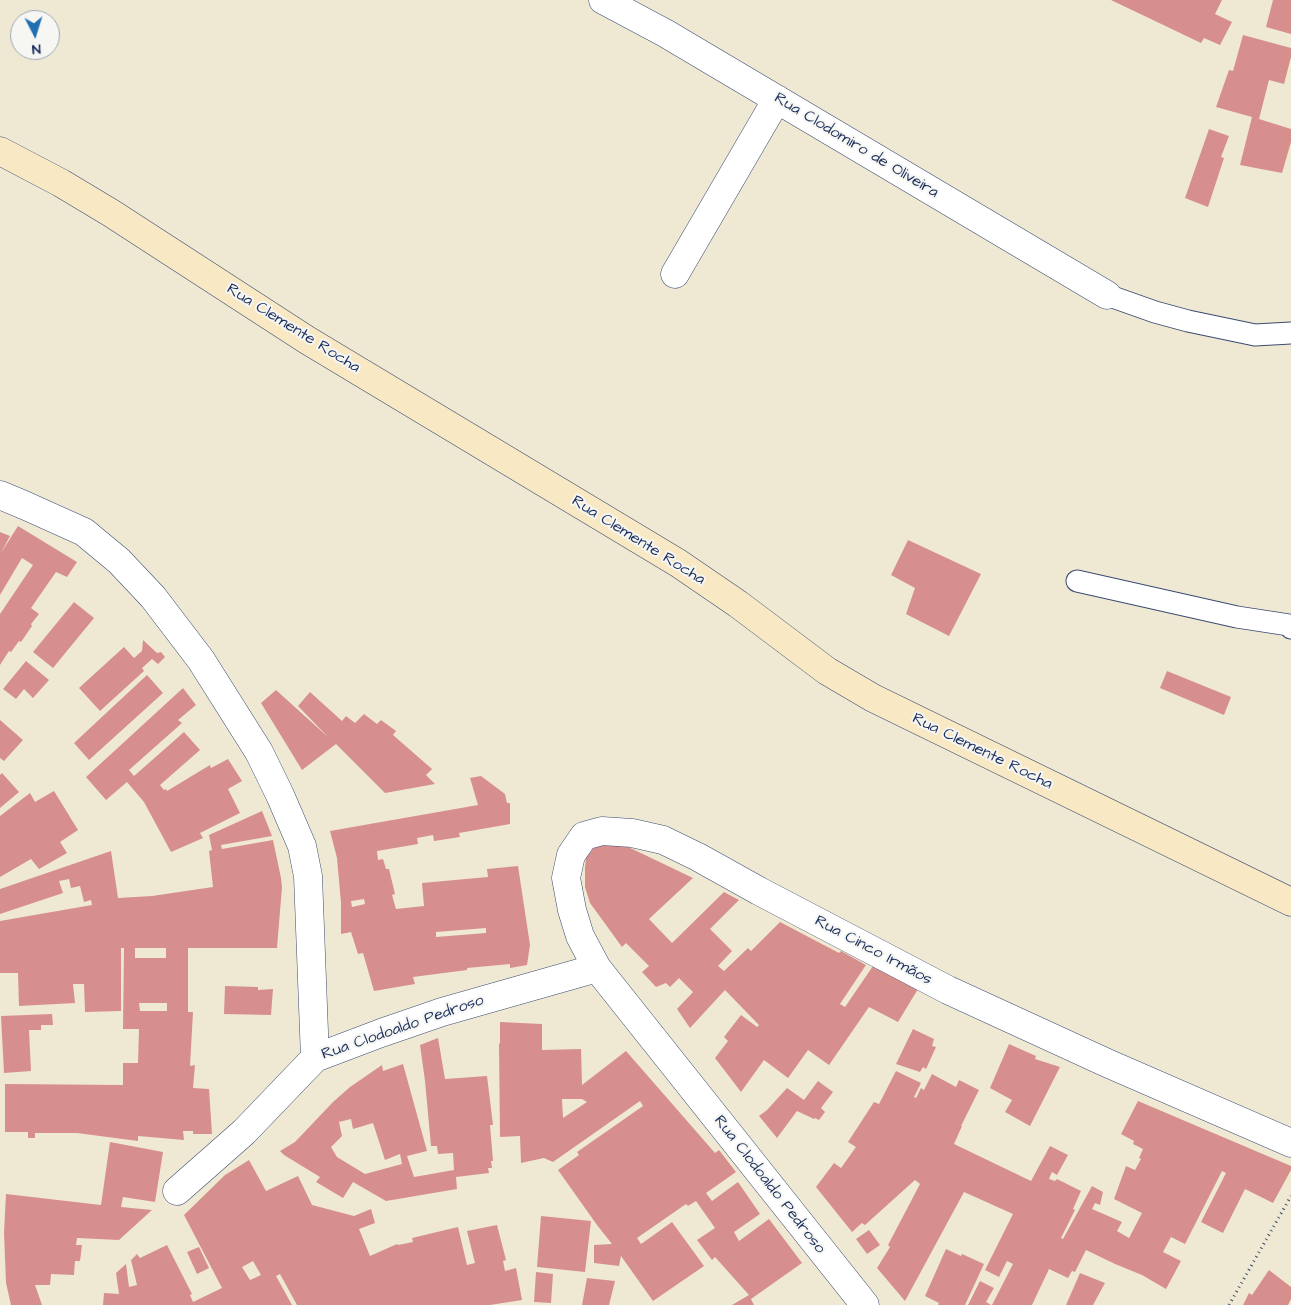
<!DOCTYPE html>
<html>
<head>
<meta charset="utf-8">
<style>
	body { margin:0 }
	#map { position:relative; width:1291px; height:1305px; overflow:hidden; background:#efe9d3; font-family:"Architects Daughter",sans-serif }
	canvas { display:block }
	.north { position:absolute; left:10px; top:10px; width:50px; height:50px; box-sizing:border-box; background:#f6f6f2; border:1px solid #9ea6b7; border-radius:50%; rotate:175deg; font-size:14px; font-weight:700; line-height:20px; text-align:center; color:#1b2f5e }
	.north::after { content:''; display:block; margin:auto; width:18px; height:22px; background:#1f6fb2; clip-path:polygon(50% 0,100% 100%,50% 72%,0 100%) }
</style>
</head>
<body>
<div id="map">
<canvas width="1291" height="1305"></canvas>
<div class="north">N</div>
</div>
<script>
const context = document.querySelector('canvas').getContext('2d');
context.lineJoin = 'round';
function fillPath(path, color) {
  context.fillStyle = color;
  context.fill(path, 'evenodd');
}
function poly(rows) {
  const path = new Path2D();
  for (const r of rows) {
    path.moveTo(r[0], r[1]);
    for (let i = 2; i < r.length; i += 2) path.lineTo(r[i], r[i + 1]);
  }
  return path;
}
function strokePath(path, color, width, dash) {
  context.strokeStyle = color;
  context.lineWidth = width;
  context.lineCap = dash ? 'butt' : 'round';
  context.setLineDash(dash || []);
  context.stroke(path);
}
function write(font, color, halo, rows, align = 'center') {
  context.font = font + ' "Architects Daughter",sans-serif';
  context.lineWidth = 4;
  context.setLineDash([]);
  context.textBaseline = 'middle';
  context.strokeStyle = halo;
  context.fillStyle = color;
  for (const [text, x, y, turn = 0] of rows) {
    context.save();
    context.translate(x, y);
    context.rotate((+turn || 0) * Math.PI / 180);
    context.textAlign = isNaN(turn) ? turn : align;
    if (halo) context.strokeText(text, 0, 0);
    context.fillText(text, 0, 0);
    context.restore();
  }
}
const building = poly([
	[1111,0,1222,0,1215,14,1232,22,1220,45,1204,38,1201,43],
	[1273,0,1291,0,1291,34,1266,27],
	[1243,35,1291,48,1291,57,1284,84,1269,80,1259,119,1291,129,1291,142,1282,173,1240,165,1252,117,1216,107,1229,70,1233,71],
	[1209,129,1229,136,1221,157,1224,158,1208,207,1185,198],
	[18,526,77,562,67,577,56,572,31,608,39,614,31,624,32,626,21,642,19,641,11,652,9,651,0,665,0,614,33,565,22,558,0,595,0,532,10,536,1,553],
	[908,540,981,574,949,636,906,614,915,588,891,575],
	[74,602,94,618,53,668,33,652],
	[143,640,157,653,161,652,165,657,158,664,152,659,142,668,144,671,100,711,79,688,124,647,134,658,142,651],
	[26,661,49,680,33,698,24,689,16,699,3,689],
	[1167,671,1231,697,1224,715,1160,688],
	[147,675,163,693,89,760,74,743],
	[183,688,196,705,178,720,182,723,129,770,134,776,184,732,200,750,160,785,164,790,166,789,167,791,210,765,211,768,228,759,242,781,228,789,240,813,200,833,203,838,171,852,144,802,127,782,106,800,86,777],
	[276,690,328,737,298,706,310,692,342,721,346,716,355,723,364,714,377,724,381,720,396,731,393,735,432,769,426,775,435,784,385,793,336,744,302,770,261,703],
	[0,720,23,740,4,761,0,758],
	[2,773,19,792,0,808,0,775],
	[481,776,505,794,507,803,510,803,510,824,459,833,460,837,434,841,433,835,417,838,418,844,377,851,378,860,383,859,386,869,389,869,395,894,392,895,396,909,424,906,422,883,488,877,487,869,518,866,530,945,527,965,510,968,510,964,467,968,467,970,413,977,415,984,374,991,363,953,358,954,351,932,341,934,341,903,337,858,330,831,478,805,470,778],
	[364,899,365,904,352,907,351,901],
	[486,928,486,933,436,937,436,932],
	[54,791,78,830,60,842,67,853,39,869,31,859,0,877,0,816,30,793,35,802],
	[262,811,272,836,221,845,222,849,273,840,281,878,282,887,277,948,188,948,188,1012,193,1012,190,1066,195,1065,193,1088,209,1089,212,1134,193,1134,193,1131,183,1131,184,1140,138,1136,138,1141,77,1133,35,1133,35,1138,28,1138,28,1132,5,1132,5,1084,123,1085,123,1063,138,1063,139,1029,123,1029,124,948,121,948,121,1011,85,1012,84,984,73,984,75,1003,19,1006,18,973,0,973,0,921,92,905,91,900,84,902,80,886,71,888,69,879,59,881,63,893,0,914,0,889,111,851,118,898,152,896,213,887,209,851,212,850,209,835],
	[135,948,166,948,166,958,135,958],
	[139,1003,167,1003,167,1011,140,1011],
	[597,844,624,845,693,878,649,919,672,943,724,892,739,900,710,929,732,951,718,966,724,971,748,948,751,951,780,922,839,953,841,951,866,965,840,1004,845,1007,873,966,918,989,898,1022,869,1007,829,1065,808,1050,788,1078,764,1060,741,1092,715,1058,728,1041,724,1037,741,1015,757,1027,759,1025,725,990,690,1028,677,1009,693,992,679,978,670,987,666,983,656,987,642,972,649,966,626,943,622,947,590,903,585,887,585,868,586,858],
	[225,986,258,987,258,990,273,989,271,1015,224,1014],
	[52,1014,53,1025,41,1025,41,1030,29,1030,31,1071,4,1073,1,1016],
	[500,1022,542,1024,542,1050,581,1049,582,1085,626,1051,715,1153,719,1150,736,1172,706,1193,712,1201,738,1182,760,1214,734,1232,739,1241,769,1219,802,1263,751,1299,754,1305,732,1305,749,1295,715,1257,712,1260,697,1240,715,1228,696,1201,688,1206,686,1204,637,1238,641,1244,672,1222,704,1266,653,1301,621,1256,619,1266,594,1263,594,1245,612,1244,597,1225,558,1170,579,1155,577,1152,643,1106,640,1101,553,1162,544,1158,521,1163,520,1136,500,1137,499,1044,500,1043],
	[562,1099,582,1099,587,1102,563,1118],
	[913,1029,934,1039,932,1046,936,1047,926,1069,923,1067,920,1072,896,1064],
	[438,1038,445,1079,487,1076,493,1125,490,1125,493,1161,491,1161,492,1168,488,1168,489,1173,456,1177,457,1189,386,1201,353,1182,343,1198,316,1182,320,1177,284,1155,280,1151,295,1142,333,1102,350,1087,382,1065,383,1071,403,1064,427,1151,407,1156,414,1177,454,1170,453,1153,438,1154,437,1146,431,1146,425,1081,420,1045],
	[351,1119,353,1129,373,1123,385,1160,400,1154,402,1164,365,1174,337,1157,331,1147,342,1136,339,1122],
	[1009,1044,1036,1056,1035,1059,1060,1067,1030,1126,1005,1112,1012,1100,990,1088],
	[896,1071,921,1083,914,1097,916,1098,921,1088,924,1090,932,1074,956,1087,959,1080,979,1090,961,1126,962,1126,954,1144,1031,1181,1050,1146,1068,1155,1057,1175,1052,1172,1049,1179,1055,1181,1057,1179,1081,1191,1073,1209,1075,1210,1061,1238,1063,1239,1092,1186,1103,1192,1100,1205,1095,1203,1092,1209,1122,1222,1117,1231,1129,1238,1142,1213,1114,1199,1126,1166,1135,1170,1141,1159,1139,1158,1143,1149,1133,1144,1134,1141,1121,1134,1138,1101,1291,1166,1291,1170,1273,1203,1245,1189,1223,1233,1201,1222,1226,1173,1222,1171,1185,1244,1171,1237,1163,1252,1181,1261,1166,1289,1142,1275,1115,1264,1086,1250,1075,1272,1072,1271,1068,1278,1049,1269,1032,1305,992,1305,1013,1264,1007,1261,999,1277,985,1270,1013,1214,964,1192,905,1301,877,1268,890,1247,888,1245,920,1184,915,1180,865,1225,862,1223,852,1232,816,1187,834,1163,841,1168,856,1147,848,1142,874,1102,879,1104],
	[818,1081,833,1092,821,1108,825,1112,819,1120,815,1118,814,1119,797,1111,777,1138,759,1116,767,1110,787,1088,804,1100],
	[110,1142,163,1152,155,1202,123,1197,121,1207,152,1210,119,1240,77,1238,76,1245,82,1245,80,1261,75,1261,74,1275,51,1274,50,1285,35,1285,42,1305,11,1305,6,1283,4,1233,6,1194,101,1205],
	[249,1160,266,1191,298,1176,312,1205,354,1216,371,1209,375,1223,359,1229,370,1256,397,1244,398,1245,413,1242,412,1238,458,1227,467,1265,475,1263,467,1231,497,1225,506,1260,503,1261,505,1271,516,1268,522,1300,490,1305,297,1305,280,1274,276,1276,292,1305,103,1305,104,1293,119,1294,116,1273,126,1264,129,1287,137,1285,131,1260,137,1254,140,1258,167,1245,192,1294,190,1295,193,1302,222,1288,184,1215,225,1175],
	[253,1261,261,1275,250,1280,242,1267],
	[541,1216,591,1221,585,1272,537,1267],
	[869,1230,880,1245,867,1254,856,1239],
	[199,1247,209,1268,197,1274,187,1252],
	[946,1249,961,1256,962,1254,984,1264,965,1305,938,1305,939,1303,925,1296],
	[1269,1270,1291,1287,1291,1299,1288,1305,1243,1305,1249,1293,1252,1295],
	[536,1272,553,1274,551,1303,534,1302],
	[1080,1273,1105,1283,1093,1305,1066,1305],
	[587,1278,615,1281,609,1305,582,1305],
	[980,1281,994,1288,986,1302,991,1305,968,1305]
]);
const path = poly([
	[1229,1305,1291,1196]
]);
const lane = poly([
	[1107,295,1155,312,1188,321,1255,335,1291,333],
	[1077,581,1237,617,1289,625,1291,628]
]);
const street = poly([
	[603,0,665,33,1107,295],
	[675,274,777,99],
	[0,495,24,505,84,532,119,561,153,597,201,660,259,752,280,795,302,846,308,876,315,1058],
	[177,1191,244,1132,315,1058,381,1033,442,1012,597,968],
	[865,1305,597,968,580,936,572,910,566,878,571,855,584,836,602,831,632,833,663,840,698,857,759,891,948,990,1107,1063,1291,1143]
]);
const secondary = poly([
	[0,151,61,183,111,213,307,340,678,563,738,604,827,671,873,698,1291,902]
]);
const streetNames = [
	["Rua Clodomiro de Oliveira",856,146,31],
	["Rua Clemente Rocha",293,329,32],
	["Rua Clemente Rocha",638,541,32],
	["Rua Clemente Rocha",982,752,26],
	["Rua Cinco Irmãos",873,951,28],
	["Rua Clodoaldo Pedroso",403,1028,-19],
	["Rua Clodoaldo Pedroso",769,1185,52]
];
fillPath(building, '#d78f8d');
strokePath(lane, '#3b4b70', 23);
strokePath(street, '#3b4b70', 29);
strokePath(secondary, '#3b4b70', 29);
strokePath(path, '#3b4b70', 3, [1, 4]);
strokePath(lane, '#fff', 21);
strokePath(street, '#fff', 28);
strokePath(secondary, '#f8e8c3', 28);
write('16px', '#1b2f5e', '#f6f6f2', streetNames);
</script>
</body>
</html>
